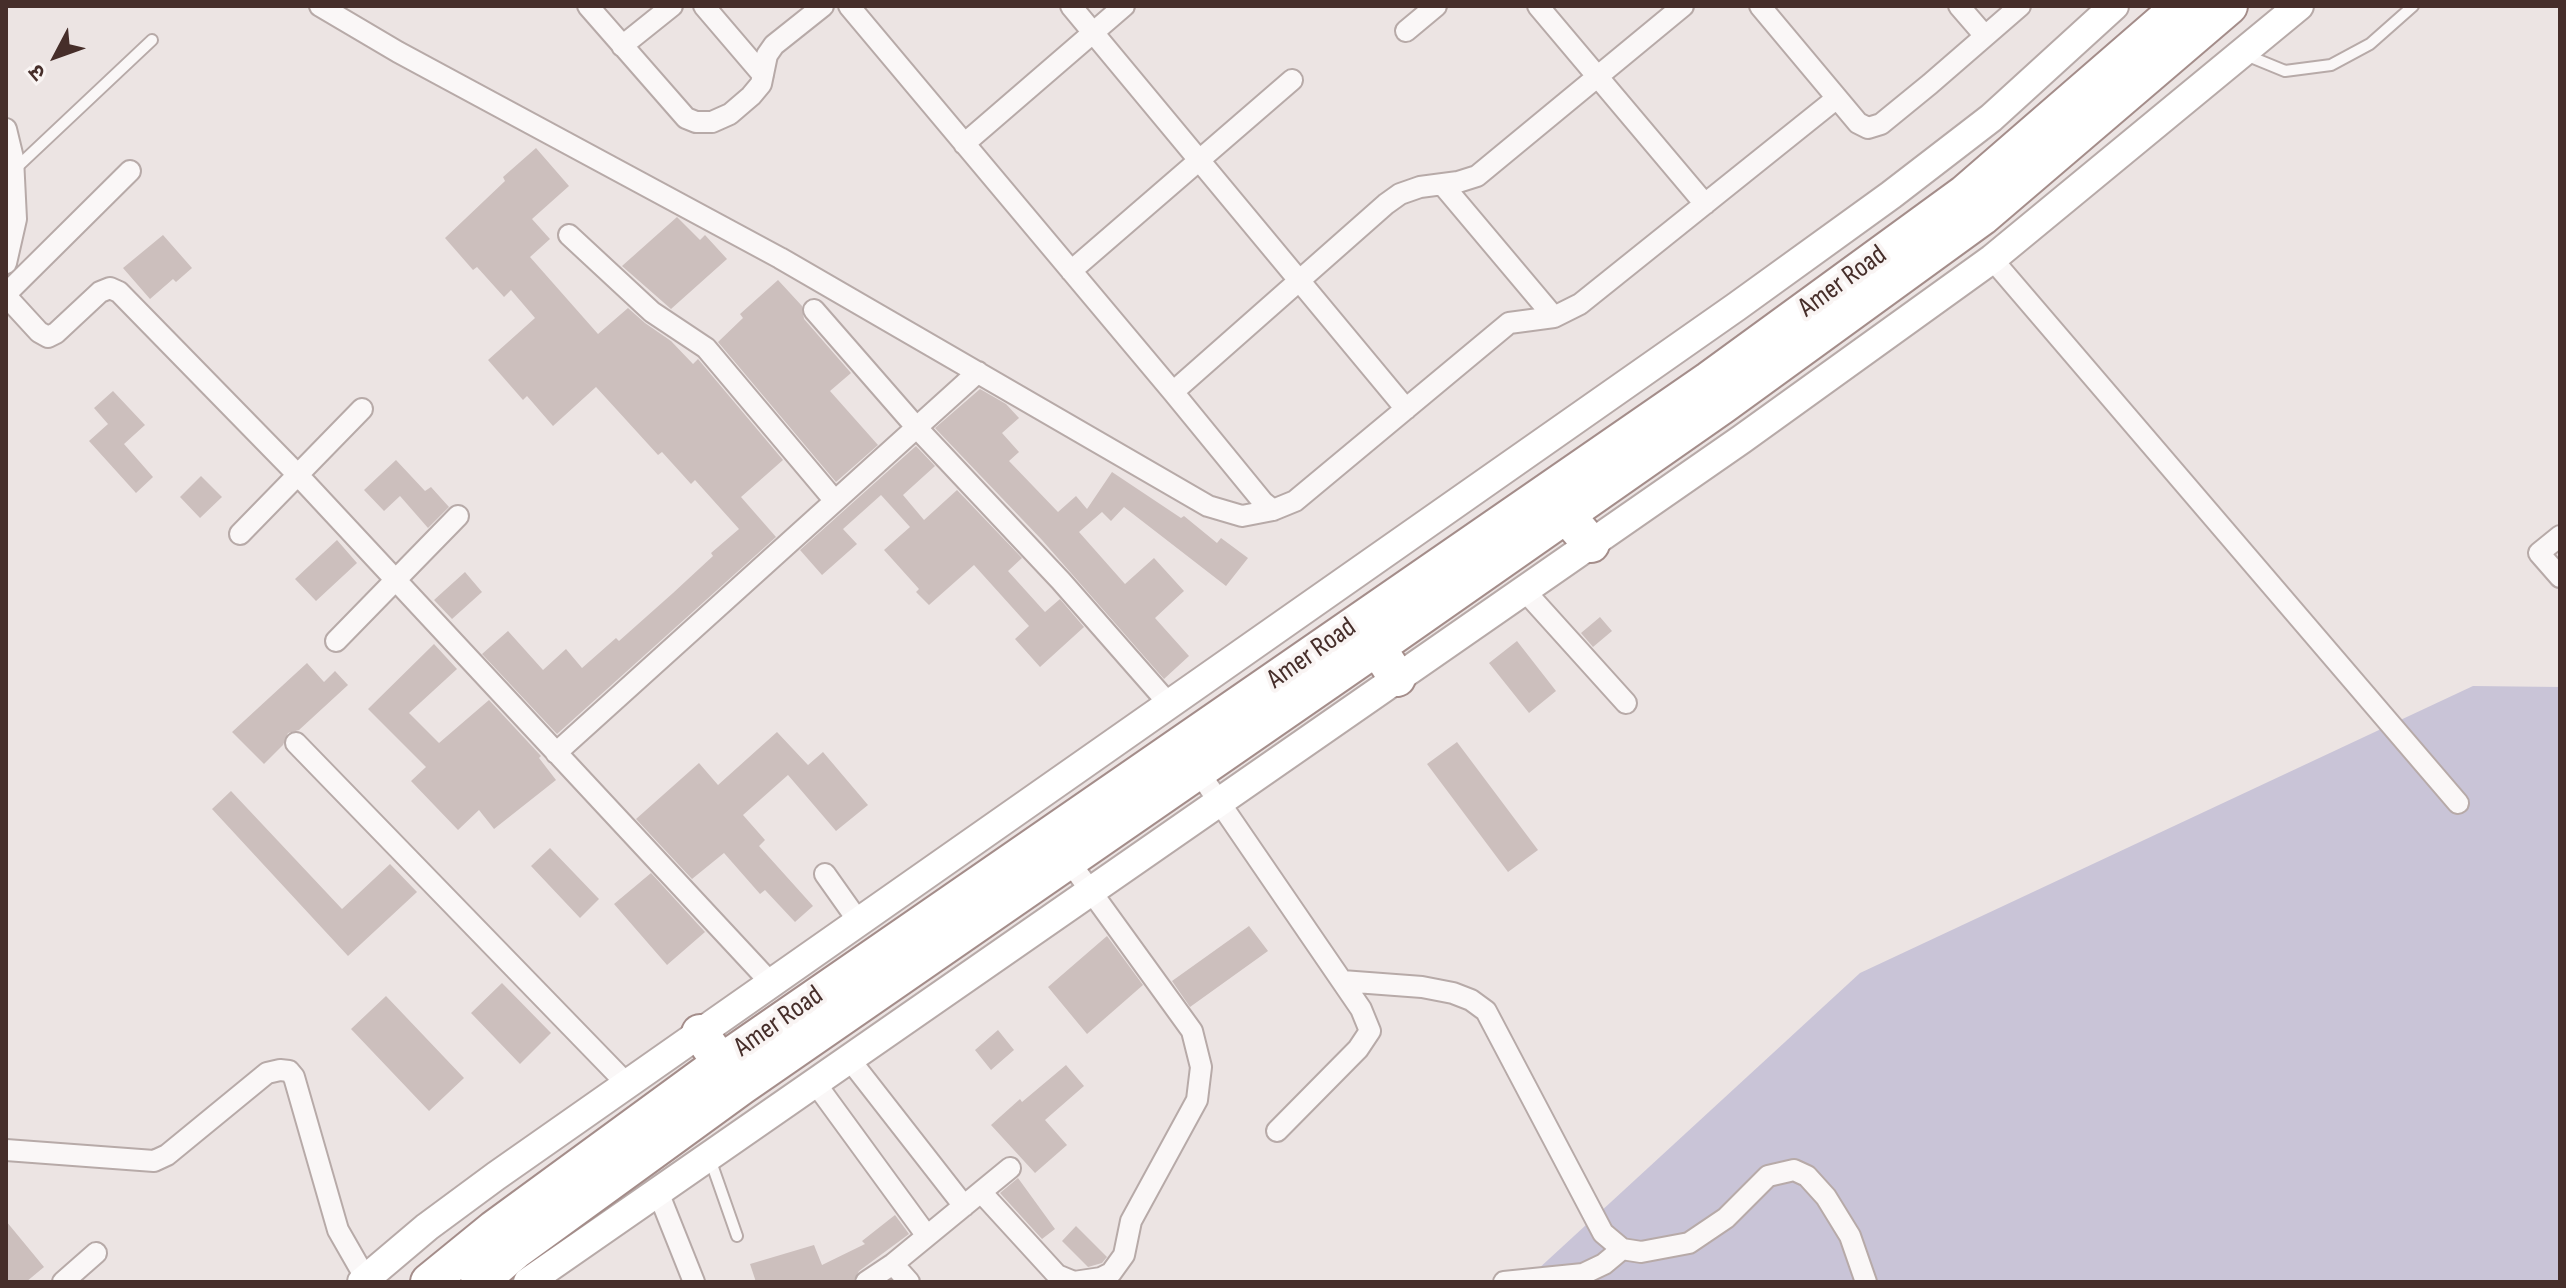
<!DOCTYPE html>
<html>
<head>
<meta charset="utf-8">
<style>
	body { margin:0 }
	#map { position:relative; width:2566px; height:1288px; overflow:hidden; background:#ece4e3; font-family:"Sofia Sans Condensed","Noto Sans Devanagari",sans-serif }
	canvas { display:block }
	.frame { position:absolute; inset:0; border:8px solid #462e2a; pointer-events:none }
	.north { position:absolute; left:16px; top:16px; width:80px; height:80px; -webkit-text-stroke:6px #f9f4f3; paint-order:stroke; rotate:229deg; font-size:22px; font-weight:700; line-height:32px; text-align:center; color:#462e2a }
	.north::after { content:''; display:block; margin:auto; width:28px; height:36px; background:#462e2a; clip-path:polygon(50% 0,100% 100%,50% 72%,0 100%) }
</style>
</head>
<body>
<div id="map">
<canvas width="2566" height="1288"></canvas>
<div class="frame"></div>
<div class="north">उ</div>
</div>
<script>
const context = document.querySelector('canvas').getContext('2d');
context.lineJoin = 'round';
function fillPath(path, color) {
  context.fillStyle = color;
  context.fill(path, 'evenodd');
}
function poly(rows) {
  const path = new Path2D();
  for (const r of rows) {
    path.moveTo(r[0], r[1]);
    for (let i = 2; i < r.length; i += 2) path.lineTo(r[i], r[i + 1]);
  }
  return path;
}
function strokePath(path, color, width, dash) {
  context.strokeStyle = color;
  context.lineWidth = width;
  context.lineCap = dash ? 'butt' : 'round';
  context.setLineDash(dash || []);
  context.stroke(path);
}
function write(font, color, halo, rows, align = 'center') {
  context.font = font + ' "Sofia Sans Condensed",sans-serif';
  context.lineWidth = 8;
  context.setLineDash([]);
  context.textBaseline = 'middle';
  context.strokeStyle = halo;
  context.fillStyle = color;
  for (const [text, x, y, turn = 0] of rows) {
    context.save();
    context.translate(x, y);
    context.rotate((+turn || 0) * Math.PI / 180);
    context.textAlign = isNaN(turn) ? turn : align;
    if (halo) context.strokeText(text, 0, 0);
    context.fillText(text, 0, 0);
    context.restore();
  }
}
const green = poly([
	[2473,686,2560,687,2560,1282,1524,1282,1860,973]
]);
const building = poly([
	[536,148,569,186,532,219,550,239,530,257,598,334,628,308,645,323,671,341,693,364,698,359,783,460,741,497,776,537,557,734,482,654,508,631,543,670,566,649,582,668,616,638,619,641,673,593,713,556,711,553,739,529,695,480,691,484,662,452,658,455,596,387,553,426,527,396,523,400,488,360,535,318,511,290,504,297,477,267,473,270,445,238,505,181,503,177],
	[677,217,700,240,705,235,727,259,671,309,622,266],
	[163,235,192,268,176,282,173,279,150,299,123,268],
	[778,280,802,306,804,319,851,373,830,391,878,445,836,482,718,342,743,318,740,314],
	[980,389,1006,404,1019,418,1002,433,1019,452,1009,461,1058,512,1076,496,1087,509,1112,472,1181,518,1184,516,1217,543,1221,538,1248,558,1226,586,1124,507,1111,521,1102,512,1079,532,1125,584,1154,558,1184,591,1155,618,1189,656,1164,679,1042,540,935,428],
	[113,391,145,425,124,444,153,477,136,493,89,441,108,424,94,408],
	[916,446,935,466,903,495,924,520,957,490,1022,558,1008,571,1045,612,1060,599,1084,627,1040,667,1015,639,1029,626,974,565,929,605,916,592,919,589,884,550,910,527,881,495,843,529,857,544,822,575,800,550],
	[396,460,425,491,431,487,449,507,428,528,400,496,384,511,364,490],
	[201,476,222,497,200,518,180,497],
	[337,540,357,563,316,601,295,579],
	[465,572,482,592,452,619,434,600],
	[1600,617,1612,631,1593,647,1581,633],
	[1517,641,1556,691,1529,713,1489,663],
	[434,644,457,669,409,713,439,743,489,700,541,756,539,758,556,780,494,829,479,810,458,830,411,781,426,767,368,709],
	[307,663,324,682,335,671,348,685,299,730,288,733,283,745,264,764,232,732],
	[777,732,808,765,823,752,868,805,836,831,788,775,743,815,765,840,759,846,813,906,795,922,765,890,760,894,724,853,692,879,636,819,699,763,718,785],
	[1457,742,1538,850,1508,872,1427,764],
	[231,791,342,909,390,864,417,892,348,956,212,809],
	[550,848,599,899,580,918,531,866],
	[651,873,705,932,667,965,614,904],
	[1249,926,1268,951,1190,1007,1172,981],
	[1107,936,1143,985,1087,1034,1048,987],
	[502,983,551,1033,520,1064,471,1013],
	[386,996,464,1078,429,1111,351,1029],
	[998,1030,1014,1050,991,1070,975,1050],
	[1066,1065,1084,1086,1045,1120,1067,1145,1035,1173,991,1125,1020,1099,1022,1102],
	[1018,1178,1055,1229,1042,1239,1000,1193],
	[895,1215,909,1234,859,1271,853,1282,756,1282,750,1264,814,1245,822,1265,865,1244,862,1241],
	[6,1221,44,1267,26,1282,6,1282],
	[1076,1226,1107,1257,1102,1263,1088,1267,1062,1241]
]);
const lane = poly([
	[2246,55,2285,71,2331,65,2370,44,2413,6],
	[15,169,152,40],
	[710,1159,737,1236]
]);
const street = poly([
	[320,6,398,52,780,258,1208,506,1242,516,1273,510],
	[588,6,686,118,696,122,712,122,730,114,751,96,761,84,767,55,774,45,823,6],
	[704,6,763,75],
	[849,6,1173,392,1263,502,1273,510,1295,501,1509,323,1554,317,1580,304,1837,98],
	[1071,6,1406,409],
	[1538,6,1705,204],
	[1760,6,1858,123,1868,128,1881,124,1930,84,2020,6],
	[1959,6,1985,36],
	[1406,31,1436,6],
	[622,46,672,6],
	[6,129,13,158,16,219,6,263],
	[964,144,1124,6],
	[1442,184,1554,317],
	[569,235,652,312,706,348,835,501],
	[1992,259,2458,803],
	[1071,271,1292,80],
	[6,294,130,171],
	[6,296,39,332,48,337,56,333,100,292,110,288,119,292,297,474,771,983],
	[814,310,917,428,1061,581,1169,704],
	[1173,392,1386,204,1400,194,1420,187,1458,182,1477,176,1683,6],
	[240,534,362,409],
	[2560,536,2539,553,2560,577],
	[1524,590,1626,703],
	[336,641,458,516],
	[296,743,627,1084],
	[556,753,978,372],
	[1198,771,1361,1009,1370,1031,1358,1049,1277,1131],
	[825,874,859,922],
	[1342,981,1422,987,1453,993,1471,1000,1486,1011,1603,1233,1622,1249,1641,1252,1689,1243,1726,1218,1768,1176,1794,1170,1807,1176,1826,1197,1850,1236,1866,1282],
	[850,1060,964,1206],
	[816,1084,927,1236],
	[6,1150,154,1161,167,1155,267,1073,280,1070,289,1071,294,1077,338,1230,366,1279],
	[658,1192,694,1282],
	[981,1192,1057,1275,1074,1282,1101,1278,1111,1273,1124,1255,1131,1221,1197,1100,1201,1067,1192,1031,1069,861],
	[893,1264,909,1282],
	[63,1282,96,1253],
	[866,1282,893,1264,1010,1168],
	[1504,1282,1583,1274,1604,1264,1622,1249]
]);
const secondary = poly([
	[362,1282,427,1227,496,1176,1736,307,1891,195,1991,118,2114,6],
	[528,1282,1742,439,1992,259,2299,6]
]);
const highway = poly([
	[1566,515,1591,544],
	[1377,647,1397,678],
	[700,1033,721,1063],
	[429,1282,494,1229,729,1057,1709,380,1964,194,2181,6],
	[479,1282,515,1251,742,1086,1377,647,1723,405,1982,217,2229,6]
]);
const streetNames = [
	["Amer Road",1843,282,-36],
	["Amer Road",1312,654,-35],
	["Amer Road",779,1022,-35]
];
fillPath(green, '#c9c4d7');
fillPath(building, '#ccbfbd');
strokePath(lane, '#b7aaa8', 14);
strokePath(street, '#b7aaa8', 24);
strokePath(secondary, '#b7aaa8', 32);
strokePath(highway, '#a48d8a', 40);
strokePath(lane, '#faf7f7', 10);
strokePath(street, '#faf7f7', 20);
strokePath(secondary, '#fff', 28);
strokePath(highway, '#fff', 36);
write('28px', '#462e2a', '#f9f4f3', streetNames);
</script>
</body>
</html>
